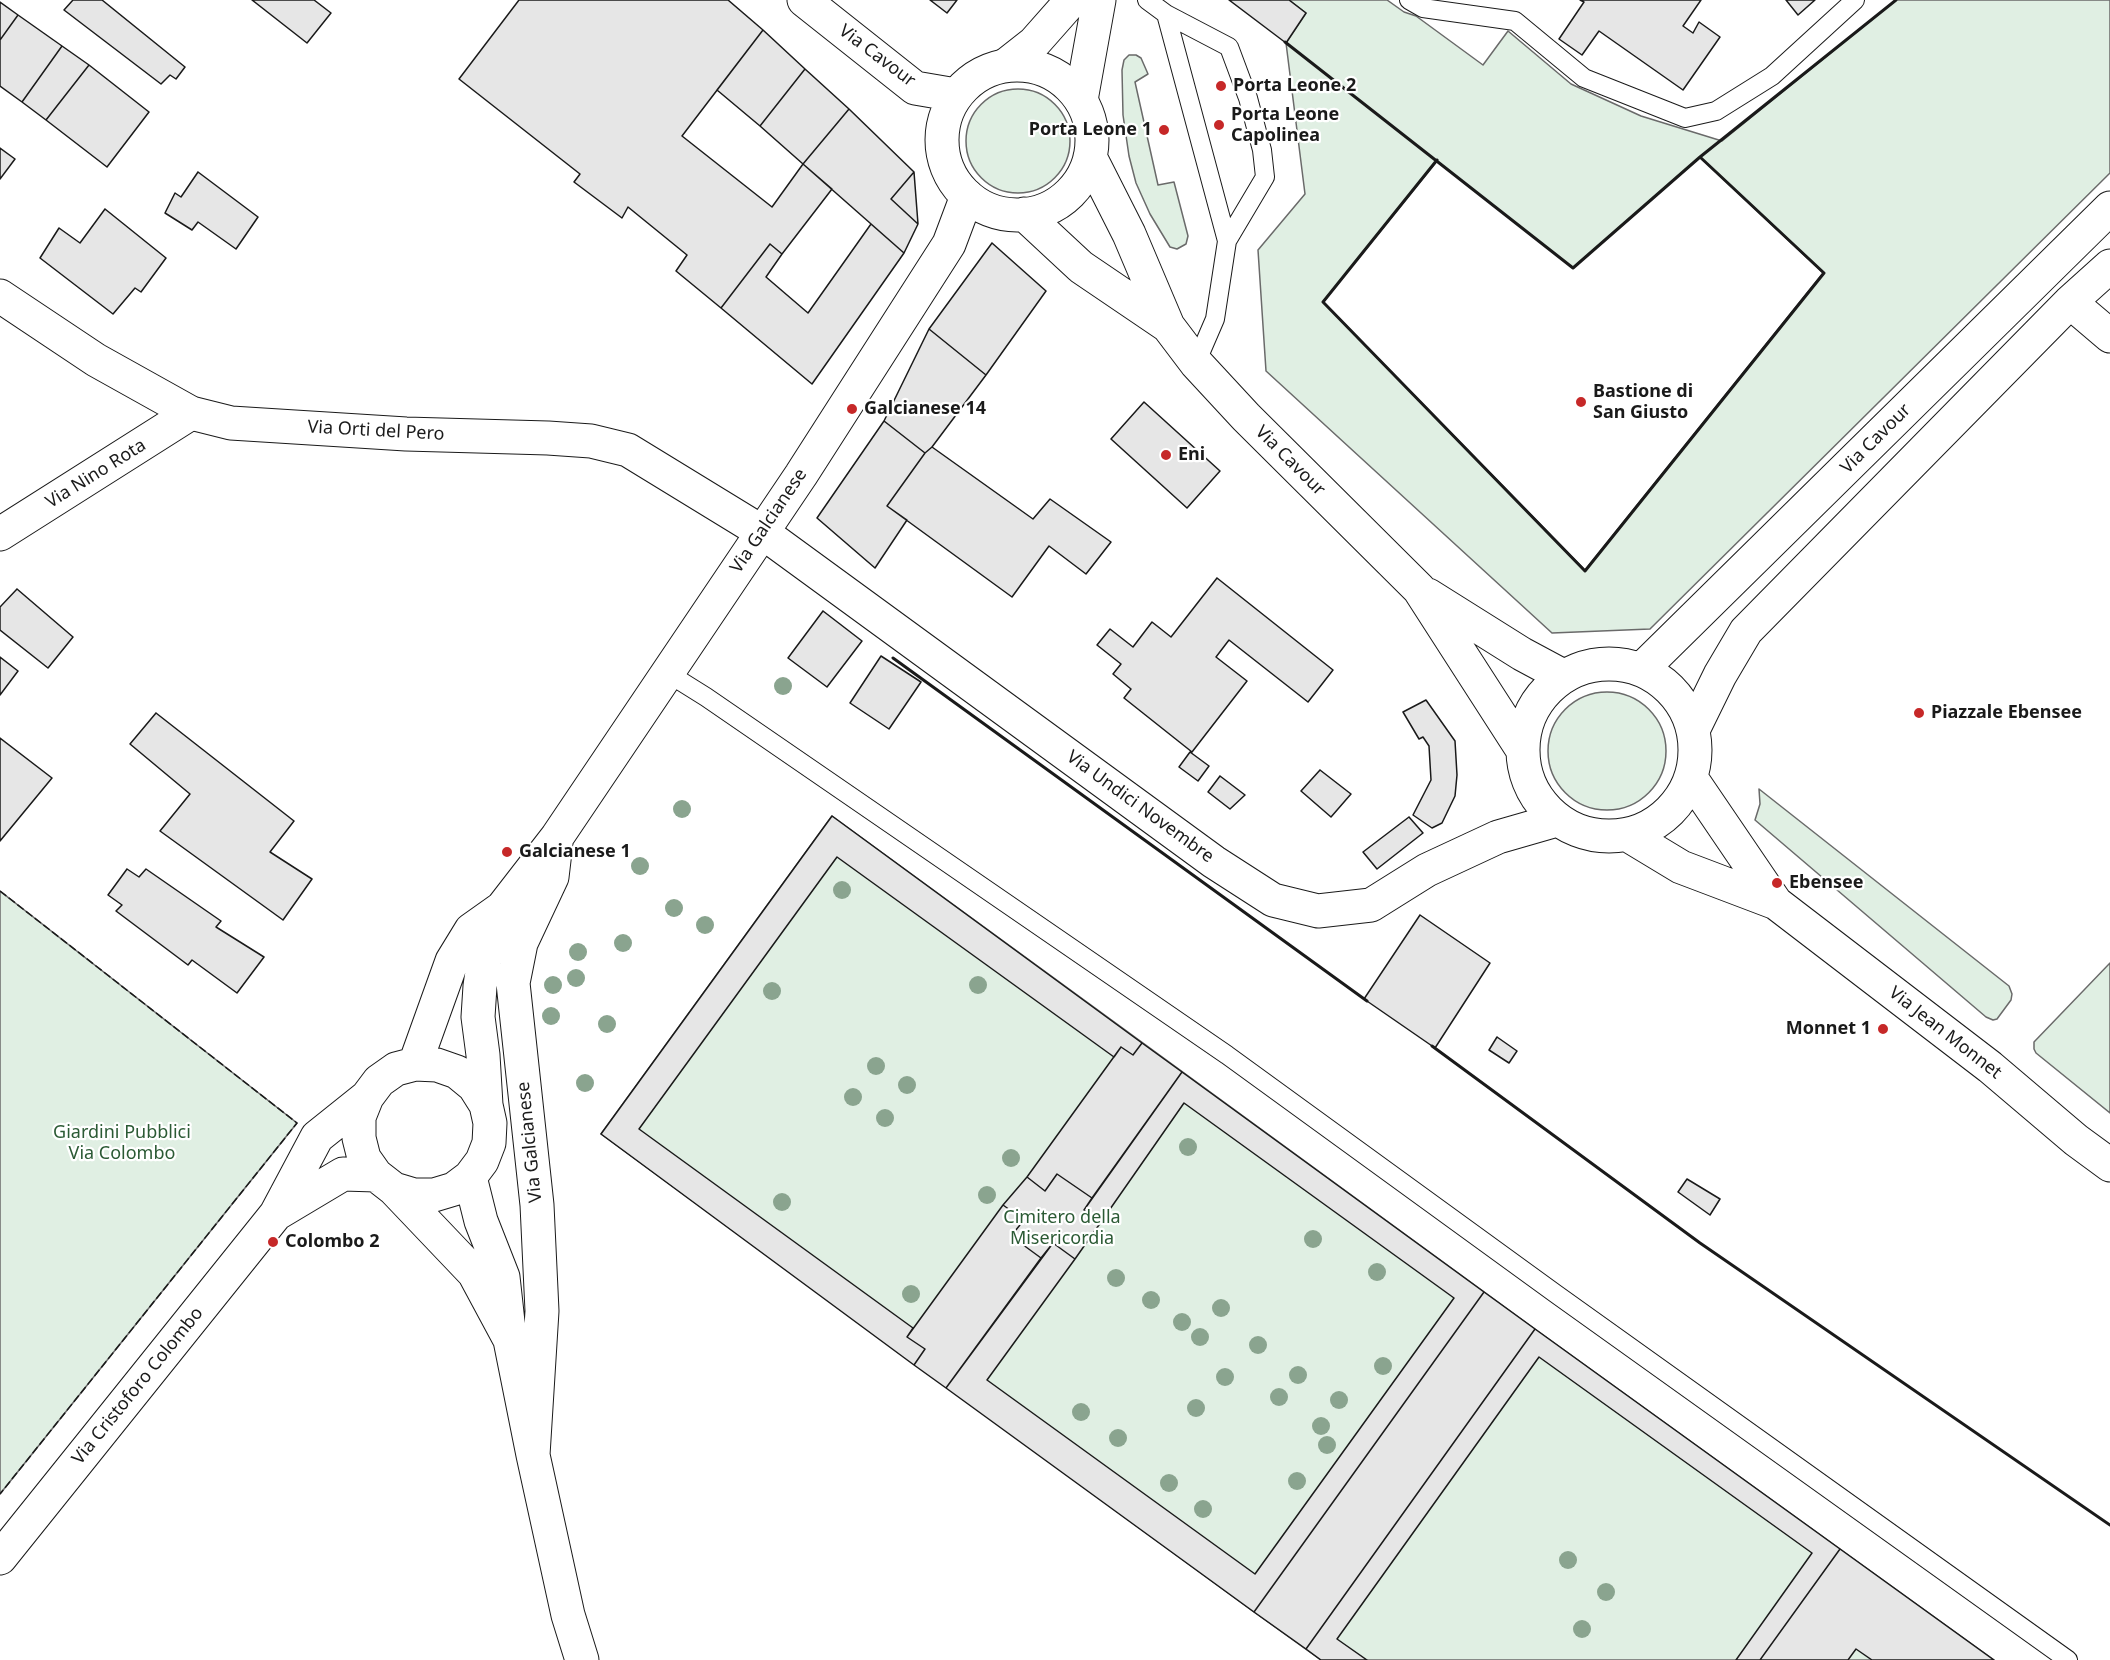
<!DOCTYPE html>
<html>
<head>
<meta charset="utf-8">
<style>
	body { margin:0 }
	canvas { display:block; background:#fff }
</style>
</head>
<body>
<canvas width="2110" height="1660"></canvas>
<script>
const context = document.querySelector('canvas').getContext('2d');
context.lineJoin = 'round';
function fillPath(path, color) {
  context.fillStyle = color;
  context.fill(path, 'evenodd');
}
function poly(rows) {
  const path = new Path2D();
  for (const r of rows) {
    if (r.length === 3) {
      path.moveTo(r[0] + r[2], r[1]);
      path.arc(r[0], r[1], r[2], 0, 2 * Math.PI);
      continue;
    }
    path.moveTo(r[0], r[1]);
    for (let i = 2; i < r.length; i += 2) path.lineTo(r[i], r[i + 1]);
  }
  return path;
}
function strokePath(path, color, width, dash) {
  context.strokeStyle = color;
  context.lineWidth = width;
  context.lineCap = dash ? 'butt' : 'round';
  context.setLineDash(dash || []);
  context.stroke(path);
}
function write(font, color, halo, rows, align = 'center') {
  context.font = font + ' "Noto Sans",sans-serif';
  context.lineWidth = 4.5;
  context.setLineDash([]);
  context.textBaseline = 'middle';
  context.strokeStyle = halo;
  context.fillStyle = color;
  for (const [text, x, y, turn = 0] of rows) {
    context.save();
    context.translate(x, y);
    context.rotate((+turn || 0) * Math.PI / 180);
    context.textAlign = isNaN(turn) ? turn : align;
    if (halo) context.strokeText(text, 0, 0);
    context.fillText(text, 0, 0);
    context.restore();
  }
}
const green = poly([
	[1289,0,1387,0,1404,12,1416,16,1483,65,1508,31,1571,84,1641,116,1722,141,1896,0,2110,0,2110,173,1650,629,1552,633,1266,371,1258,250,1305,194,1286,43,1306,13,1289,0],
	[1700,157,1823,273,1585,570,1323,302,1437,161,1573,268,1700,157],
	[1129,55,1136,55,1141,58,1148,74,1135,82,1158,185,1174,182,1188,236,1186,244,1177,249,1170,247,1150,214,1136,183,1129,156,1123,115,1122,70,1124,60,1129,55],
	[1018,141,52],
	[1607,751,59],
	[1759,789,2009,986,2012,994,2011,1000,1997,1019,1993,1020,1986,1017,1755,820,1760,804,1759,789],
	[832,816,1535,1329,1994,1660,1321,1660,1254,1612,601,1134,832,816],
	[0,891,297,1123,0,1494,0,891],
	[2110,963,2110,1113,2036,1053,2034,1049,2034,1042,2110,963]
]);
const building = poly([
	[73,0,102,0,185,67,176,79,170,75,161,84,64,10,73,0],
	[252,0,314,0,331,13,307,43,252,0],
	[519,0,728,0,763,30,682,136,772,207,803,164,832,189,782,254,770,244,721,308,676,271,687,255,628,207,622,218,574,182,580,174,459,79,519,0],
	[930,0,957,0,947,13,930,0],
	[1229,0,1289,0,1306,13,1286,43,1229,0],
	[1580,0,1701,0,1683,26,1693,33,1699,22,1720,37,1683,90,1599,31,1582,55,1559,39,1584,2,1580,0],
	[1786,0,1815,0,1798,15,1786,0],
	[0,2,18,15,0,40,0,2],
	[18,15,62,46,22,102,0,86,0,40,18,15],
	[763,30,805,69,760,126,717,90,763,30],
	[62,46,89,65,46,120,22,102,62,46],
	[89,65,149,112,107,167,46,120,89,65],
	[805,69,849,109,803,164,760,126,805,69],
	[849,109,914,172,891,199,918,224,904,253,803,164,849,109],
	[0,148,15,159,0,179,0,148],
	[198,172,258,217,236,249,198,222,192,230,165,213,175,193,181,197,198,172],
	[914,172,918,224,891,199,914,172],
	[105,209,166,258,141,292,135,288,113,314,40,258,59,228,80,243,105,209],
	[871,224,904,253,812,384,721,308,770,244,782,254,766,277,808,313,871,224],
	[992,243,1046,291,986,375,929,329,992,243],
	[929,329,986,375,932,447,925,453,884,421,929,329],
	[1144,402,1220,471,1187,508,1111,439,1144,402],
	[884,421,925,453,887,506,907,520,875,568,817,518,884,421],
	[932,447,1033,519,1050,499,1111,542,1086,574,1049,546,1012,597,887,506,925,453,932,447],
	[1217,578,1333,670,1308,702,1229,640,1216,657,1247,681,1192,752,1124,698,1131,689,1113,674,1121,664,1097,645,1110,629,1133,647,1152,622,1171,637,1217,578],
	[17,589,73,637,48,668,0,630,0,607,17,589],
	[823,611,862,641,827,687,788,658,823,611],
	[881,656,921,682,889,729,850,703,881,656],
	[0,657,18,671,0,695,0,657],
	[1426,700,1455,741,1457,775,1455,796,1442,823,1432,828,1413,815,1431,780,1429,746,1423,737,1419,739,1403,712,1426,700],
	[156,713,294,821,270,852,312,879,283,920,160,831,190,794,130,744,156,713],
	[0,738,52,778,0,841,0,738],
	[1190,752,1209,766,1198,781,1179,767,1190,752],
	[1320,770,1351,794,1331,817,1301,791,1320,770],
	[1220,776,1245,795,1230,809,1208,792,1220,776],
	[832,816,1142,1043,1133,1055,1121,1047,1114,1057,837,857,639,1129,913,1328,907,1337,925,1349,914,1365,601,1134,832,816],
	[1409,817,1423,833,1377,869,1363,852,1409,817],
	[127,869,139,877,146,869,221,921,216,927,264,957,237,993,192,960,188,965,116,911,122,905,108,895,127,869],
	[1420,915,1490,963,1435,1048,1364,999,1420,915],
	[1497,1037,1517,1051,1509,1063,1489,1050,1497,1037],
	[1142,1043,1182,1072,1092,1198,1057,1174,1045,1191,1027,1177,1121,1047,1133,1055,1142,1043],
	[1182,1072,1484,1292,1254,1612,946,1388,1053,1243,1075,1259,987,1380,1255,1574,1454,1298,1184,1103,1101,1222,1084,1210,1182,1072],
	[1057,1174,1092,1198,1084,1210,1101,1222,1075,1259,1053,1243,1041,1258,1011,1236,1024,1220,1003,1205,1027,1177,1045,1191,1057,1174],
	[1687,1179,1720,1199,1710,1215,1678,1192,1687,1179],
	[1003,1205,1024,1220,1011,1236,1041,1258,946,1388,914,1365,925,1349,907,1337,1003,1205],
	[1484,1292,1535,1329,1306,1649,1254,1612,1484,1292],
	[1535,1329,1840,1549,1760,1660,1736,1660,1812,1553,1539,1357,1337,1639,1367,1660,1321,1660,1306,1649,1535,1329],
	[1840,1549,1994,1660,1872,1660,1856,1649,1848,1660,1760,1660,1840,1549]
]);
const service = poly([
	[1147,0,1166,14,1229,47,1248,98,1262,150,1265,177,1227,241,1215,319,1196,363],
	[1409,0,1423,8,1515,21,1584,78,1685,118,1716,111,1772,76,1855,0],
	[1166,14,1227,241],
	[666,672,706,697,1227,1055,1556,1294,2068,1660]
]);
const minor = poly([
	[1006,65,1034,43,1072,0],
	[1081,100,1099,0],
	[2070,302,2110,336],
	[0,534,191,413],
	[1694,728,1720,675,1746,631,2070,302,2110,266],
	[415,1064,452,961,471,930,502,908,557,837,801,475,949,244,967,196],
	[486,1105,483,1055,478,1017,480,986,484,959,502,908],
	[470,1177,481,1221,503,1277,510,1340,533,1455,568,1615,582,1660],
	[394,1189,414,1195,434,1195,454,1189,470,1177,482,1161,489,1143,490,1123,486,1105,474,1086,457,1072,437,1065,415,1064,396,1069,379,1081,367,1097,359,1117,359,1138,364,1158,376,1175,394,1189,474,1273,510,1340],
	[276,1214,343,1174,376,1175],
	[533,1455,542,1311,537,1205,513,983,521,943,552,877,556,843],
	[0,1558,276,1214,317,1137,367,1097]
]);
const tertiary = poly([
	[804,0,915,88,956,95],
	[1017,140,75],
	[1090,157,1129,234,1168,326,1196,363,1246,417,1419,589,1522,749],
	[1024,214,1081,267,1168,326],
	[0,296,96,360,191,413,231,423,406,434,548,438,591,441,628,450,762,532,1214,862,1273,900,1318,911,1371,905,1427,870,1498,837,1557,820],
	[1428,595,1522,654,1563,676],
	[1609,750,86],
	[1642,669,2110,208],
	[1691,778,1776,903],
	[1628,835,1681,867,1776,903,1990,1067,2076,1140,2110,1165]
]);
const fence = poly([
	[0,891,297,1123,0,1494]
]);
const wall = poly([
	[1285,42,1573,268,1700,157,1896,0],
	[1437,160,1323,302,1585,571,1824,273,1700,157],
	[893,658,1367,1001],
	[1432,1046,1700,1243,2110,1525]
]);
const trees = [
	[783,686],
	[682,809],
	[640,866],
	[842,890],
	[674,908],
	[705,925],
	[623,943],
	[578,952],
	[576,978],
	[553,985],
	[978,985],
	[772,991],
	[551,1016],
	[607,1024],
	[876,1066],
	[585,1083],
	[907,1085],
	[853,1097],
	[885,1118],
	[1188,1147],
	[1011,1158],
	[987,1195],
	[782,1202],
	[1313,1239],
	[1377,1272],
	[1116,1278],
	[911,1294],
	[1151,1300],
	[1221,1308],
	[1182,1322],
	[1200,1337],
	[1258,1345],
	[1383,1366],
	[1298,1375],
	[1225,1377],
	[1279,1397],
	[1339,1400],
	[1196,1408],
	[1081,1412],
	[1321,1426],
	[1118,1438],
	[1327,1445],
	[1297,1481],
	[1169,1483],
	[1203,1509],
	[1568,1560],
	[1606,1592],
	[1582,1629]
];
const markers = [
	[1221,86,6,"#c62828"],
	[1219,125,6,"#c62828"],
	[1164,130,6,"#c62828"],
	[1581,402,6,"#c62828"],
	[852,409,6,"#c62828"],
	[1166,455,6,"#c62828"],
	[1919,713,6,"#c62828"],
	[507,852,6,"#c62828"],
	[1777,883,6,"#c62828"],
	[1883,1029,6,"#c62828"],
	[273,1242,6,"#c62828"]
];
const streetNames = [
	["Via Cavour",877,56,37],
	["Via Orti del Pero",376,431,3],
	["Via Cavour",1876,439,-45],
	["Via Cavour",1290,461,45],
	["Via Nino Rota",96,474,-32],
	["Via Galcianese",769,521,-56],
	["Via Undici Novembre",1140,807,36],
	["Via Jean Monnet",1945,1033,38],
	["Via Galcianese",530,1142,-96],
	["Via Cristoforo Colombo",138,1386,-51]
];
const poiNames = [
	["Porta Leone 2",1233,86],
	["Porta Leone",1231,115],
	["Capolinea",1231,136],
	["Porta Leone 1",1152,130,"right"],
	["Bastione di",1593,392],
	["San Giusto",1593,413],
	["Galcianese 14",864,409],
	["Eni",1178,455],
	["Piazzale Ebensee",1931,713],
	["Galcianese 1",519,852],
	["Ebensee",1789,883],
	["Monnet 1",1871,1029,"right"],
	["Colombo 2",285,1242]
];
const parkNames = [
	["Giardini Pubblici",122,1133],
	["Via Colombo",122,1154],
	["Cimitero della",1062,1218],
	["Misericordia",1062,1239]
];
fillPath(green, '#e0efe3');
strokePath(green, '#6a6a6a', 1.5);
fillPath(building, '#e6e6e6');
strokePath(building, '#1a1a1a', 1.5);
strokePath(service, '#1a1a1a', 20);
strokePath(minor, '#1a1a1a', 35);
strokePath(tertiary, '#1a1a1a', 35);
strokePath(service, '#fff', 18);
strokePath(minor, '#fff', 33);
strokePath(tertiary, '#fff', 33);
strokePath(fence, '#1a1a1a', 1.5, [8, 3]);
strokePath(wall, '#1a1a1a', 3);
context.fillStyle = '#8aa48f';
for (const [x, y] of trees) {
  context.beginPath();
  context.arc(x, y, 9, 0, 2 * Math.PI);
  context.fill();
}
for (const [x, y, r, color] of markers) {
  const dot = new Path2D();
  dot.arc(x, y, r, 0, 2 * Math.PI);
  context.fillStyle = color;
  context.fill(dot);
  strokePath(dot, '#fff', 2);
}
write('18px', '#1a1a1a', '#fff', streetNames);
write('bold 18px', '#1a1a1a', '#fff', poiNames, 'left');
write('18px', '#2b5a34', '#fff', parkNames);
</script>
</body>
</html>
